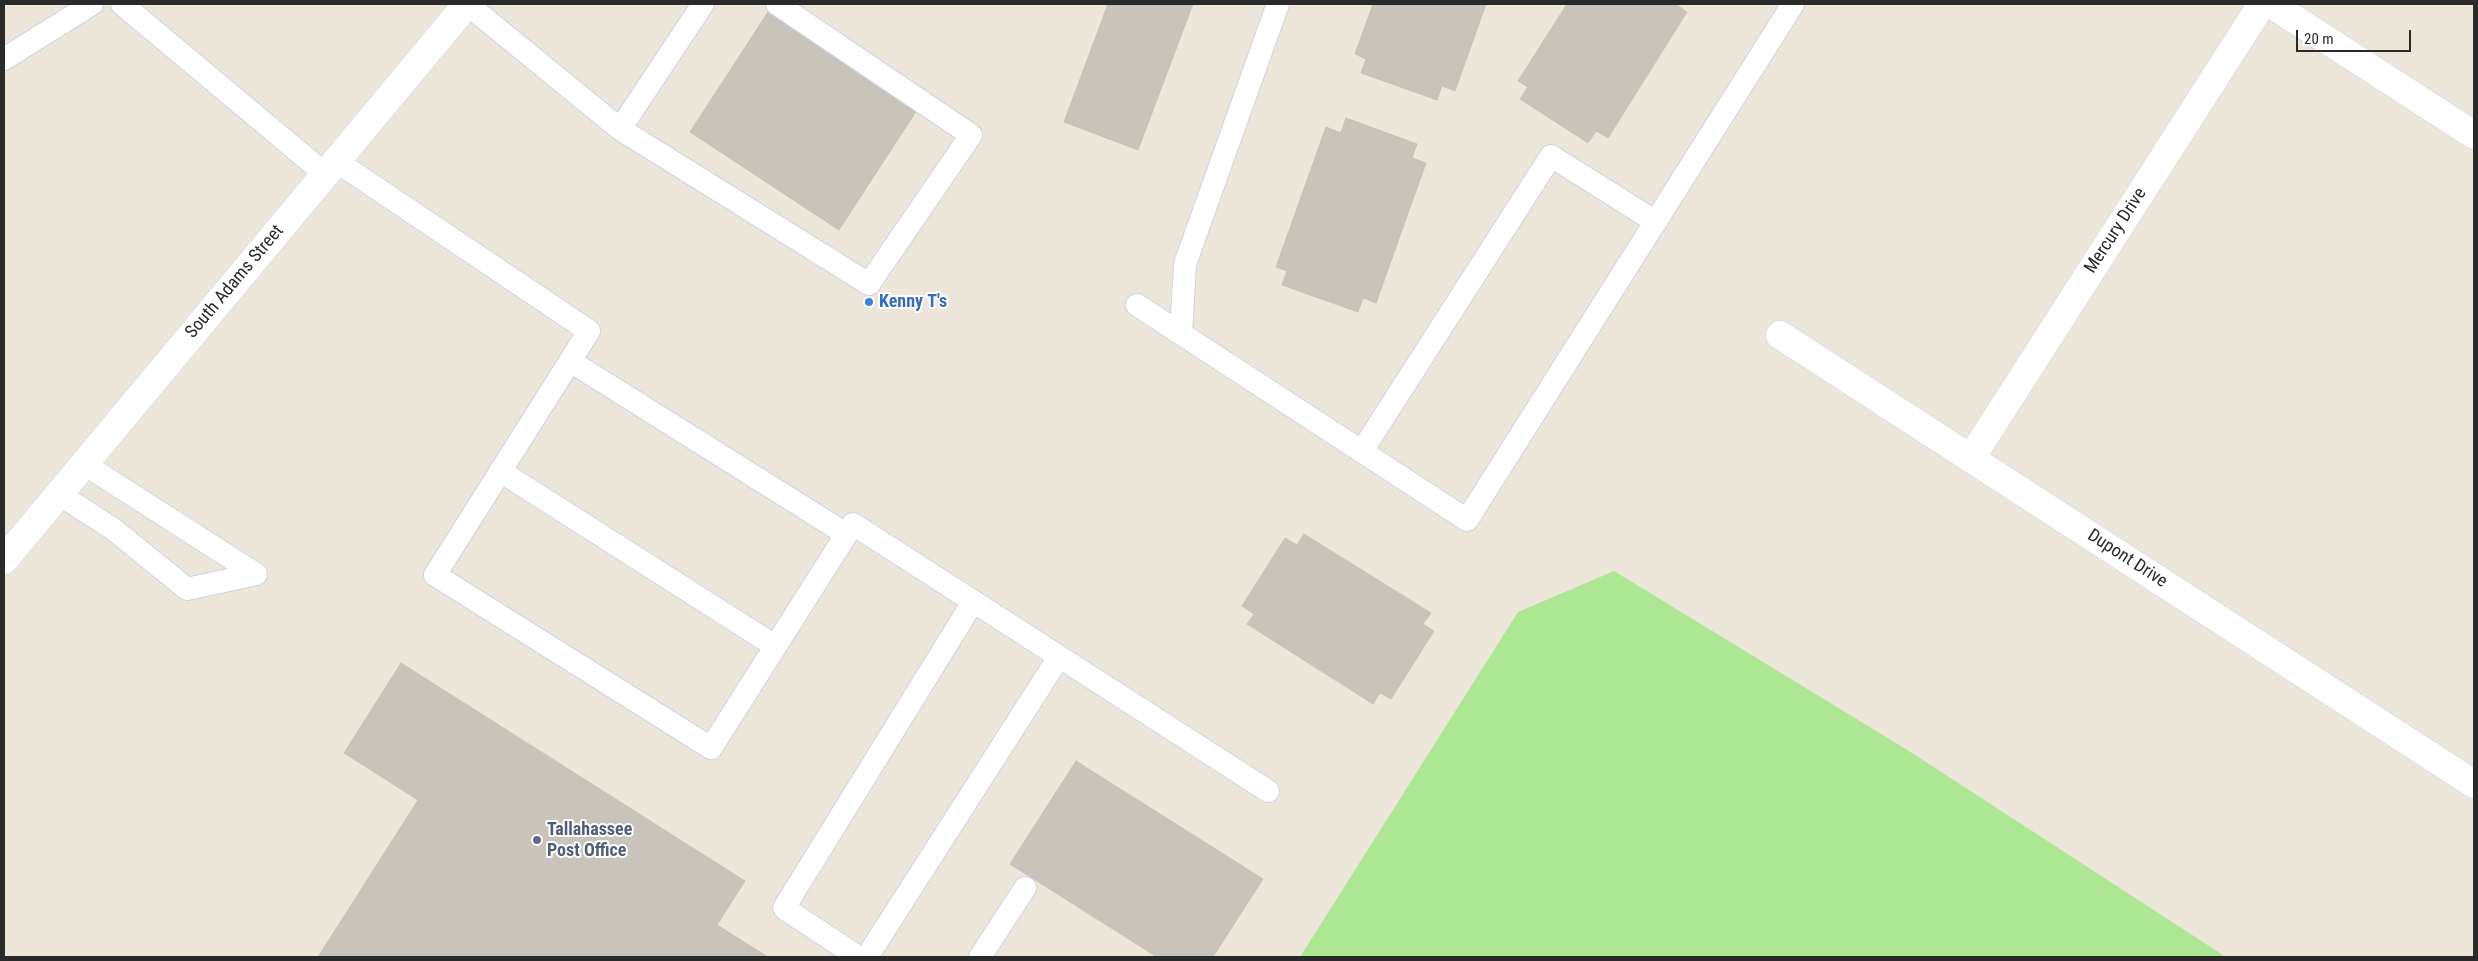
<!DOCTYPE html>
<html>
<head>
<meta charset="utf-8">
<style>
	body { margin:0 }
	#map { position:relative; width:2478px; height:961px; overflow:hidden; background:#ede6db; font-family:"Roboto Condensed",sans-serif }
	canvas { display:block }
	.frame { position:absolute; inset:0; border:5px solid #2a2a2a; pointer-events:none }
	.scale { position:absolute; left:2296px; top:30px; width:115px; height:22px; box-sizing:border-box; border:2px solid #2a2a2a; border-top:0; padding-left:6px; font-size:15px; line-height:18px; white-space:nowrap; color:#2a2a2a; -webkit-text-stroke:4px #fff; paint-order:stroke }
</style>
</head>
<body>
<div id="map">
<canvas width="2478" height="961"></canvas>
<div class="frame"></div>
<div class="scale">20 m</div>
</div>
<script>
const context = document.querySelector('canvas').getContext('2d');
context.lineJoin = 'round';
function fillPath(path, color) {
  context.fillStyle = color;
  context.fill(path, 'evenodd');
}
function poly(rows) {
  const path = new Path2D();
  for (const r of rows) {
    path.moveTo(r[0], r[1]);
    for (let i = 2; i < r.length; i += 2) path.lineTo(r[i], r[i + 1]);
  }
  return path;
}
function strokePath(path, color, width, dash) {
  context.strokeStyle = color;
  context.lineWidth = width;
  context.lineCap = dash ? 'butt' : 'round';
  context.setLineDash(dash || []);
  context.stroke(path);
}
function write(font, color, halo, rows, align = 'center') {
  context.font = font + ' "Roboto Condensed",sans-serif';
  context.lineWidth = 4;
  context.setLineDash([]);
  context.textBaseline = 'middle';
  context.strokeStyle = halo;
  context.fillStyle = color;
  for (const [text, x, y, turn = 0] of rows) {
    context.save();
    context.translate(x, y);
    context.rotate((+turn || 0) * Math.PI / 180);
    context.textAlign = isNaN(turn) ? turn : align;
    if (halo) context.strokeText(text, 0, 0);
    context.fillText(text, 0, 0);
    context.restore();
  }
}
const green = poly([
	[1614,571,1909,751,2226,957,1300,957,1518,612]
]);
const building = poly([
	[1108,4,1193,4,1138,150,1064,122,1108,4],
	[1373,4,1486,4,1455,91,1442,86,1437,100,1361,73,1366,59,1355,54,1373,4],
	[1567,4,1675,4,1687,12,1608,138,1596,131,1588,143,1520,99,1528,87,1518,81,1567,4],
	[768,12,917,110,839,230,690,132,768,12],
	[1346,118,1417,144,1412,158,1426,163,1376,303,1363,298,1358,312,1282,285,1287,271,1276,267,1326,127,1341,133,1346,118],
	[1304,534,1431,613,1423,624,1434,631,1391,699,1380,693,1373,704,1247,624,1254,614,1242,606,1285,538,1297,545,1304,534],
	[401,663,745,881,717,925,768,957,318,957,418,800,344,753,401,663],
	[1076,761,1263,879,1213,957,1157,957,1010,864,1076,761]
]);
const lane = poly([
	[122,4,325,174],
	[467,4,620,129,869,284,971,135,777,4],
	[4,59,92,4],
	[620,129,703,4],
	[336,161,589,331,435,575,711,748,853,524,1268,791],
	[1137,305,1467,520,1793,4],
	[1181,333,1185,264,1278,4],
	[570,361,846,534],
	[1362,451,1551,156,1656,222],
	[84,464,256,574],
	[500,471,775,646],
	[59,494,113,529,187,589,256,574],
	[858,957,784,908,973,602],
	[867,957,1059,657],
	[980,957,1025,888]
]);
const street = poly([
	[2271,4,2474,135],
	[1780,335,2474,784],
	[1971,458,2262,4]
]);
const secondary = poly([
	[4,560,467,4]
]);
const markers = [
	[869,302,5,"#3f7fe0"],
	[537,840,5,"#5c6f8a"]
];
const streetNames = [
	["Mercury Drive",2116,231,-57],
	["South Adams Street",235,282,-50],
	["Dupont Drive",2127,559,33]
];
const shopNames = [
	["Kenny T's",879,302]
];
const serviceNames = [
	["Tallahassee",547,830],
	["Post Office",547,851]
];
fillPath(green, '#aee794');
fillPath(building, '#c8c3bb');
strokePath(building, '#c8c2b5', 1);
strokePath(lane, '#d0d3e4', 24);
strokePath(street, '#d0d3e4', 29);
strokePath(secondary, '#d0d3e4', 29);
strokePath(lane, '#fff', 22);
strokePath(street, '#fff', 28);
strokePath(secondary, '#fff', 28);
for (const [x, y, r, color] of markers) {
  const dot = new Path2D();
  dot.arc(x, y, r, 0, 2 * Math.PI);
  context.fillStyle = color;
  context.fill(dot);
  strokePath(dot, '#fff', 2);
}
write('18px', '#2a2a2a', '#fff', streetNames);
write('bold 18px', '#366cbe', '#fff', shopNames, 'left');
write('bold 18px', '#4e5e75', '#fff', serviceNames, 'left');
</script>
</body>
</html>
